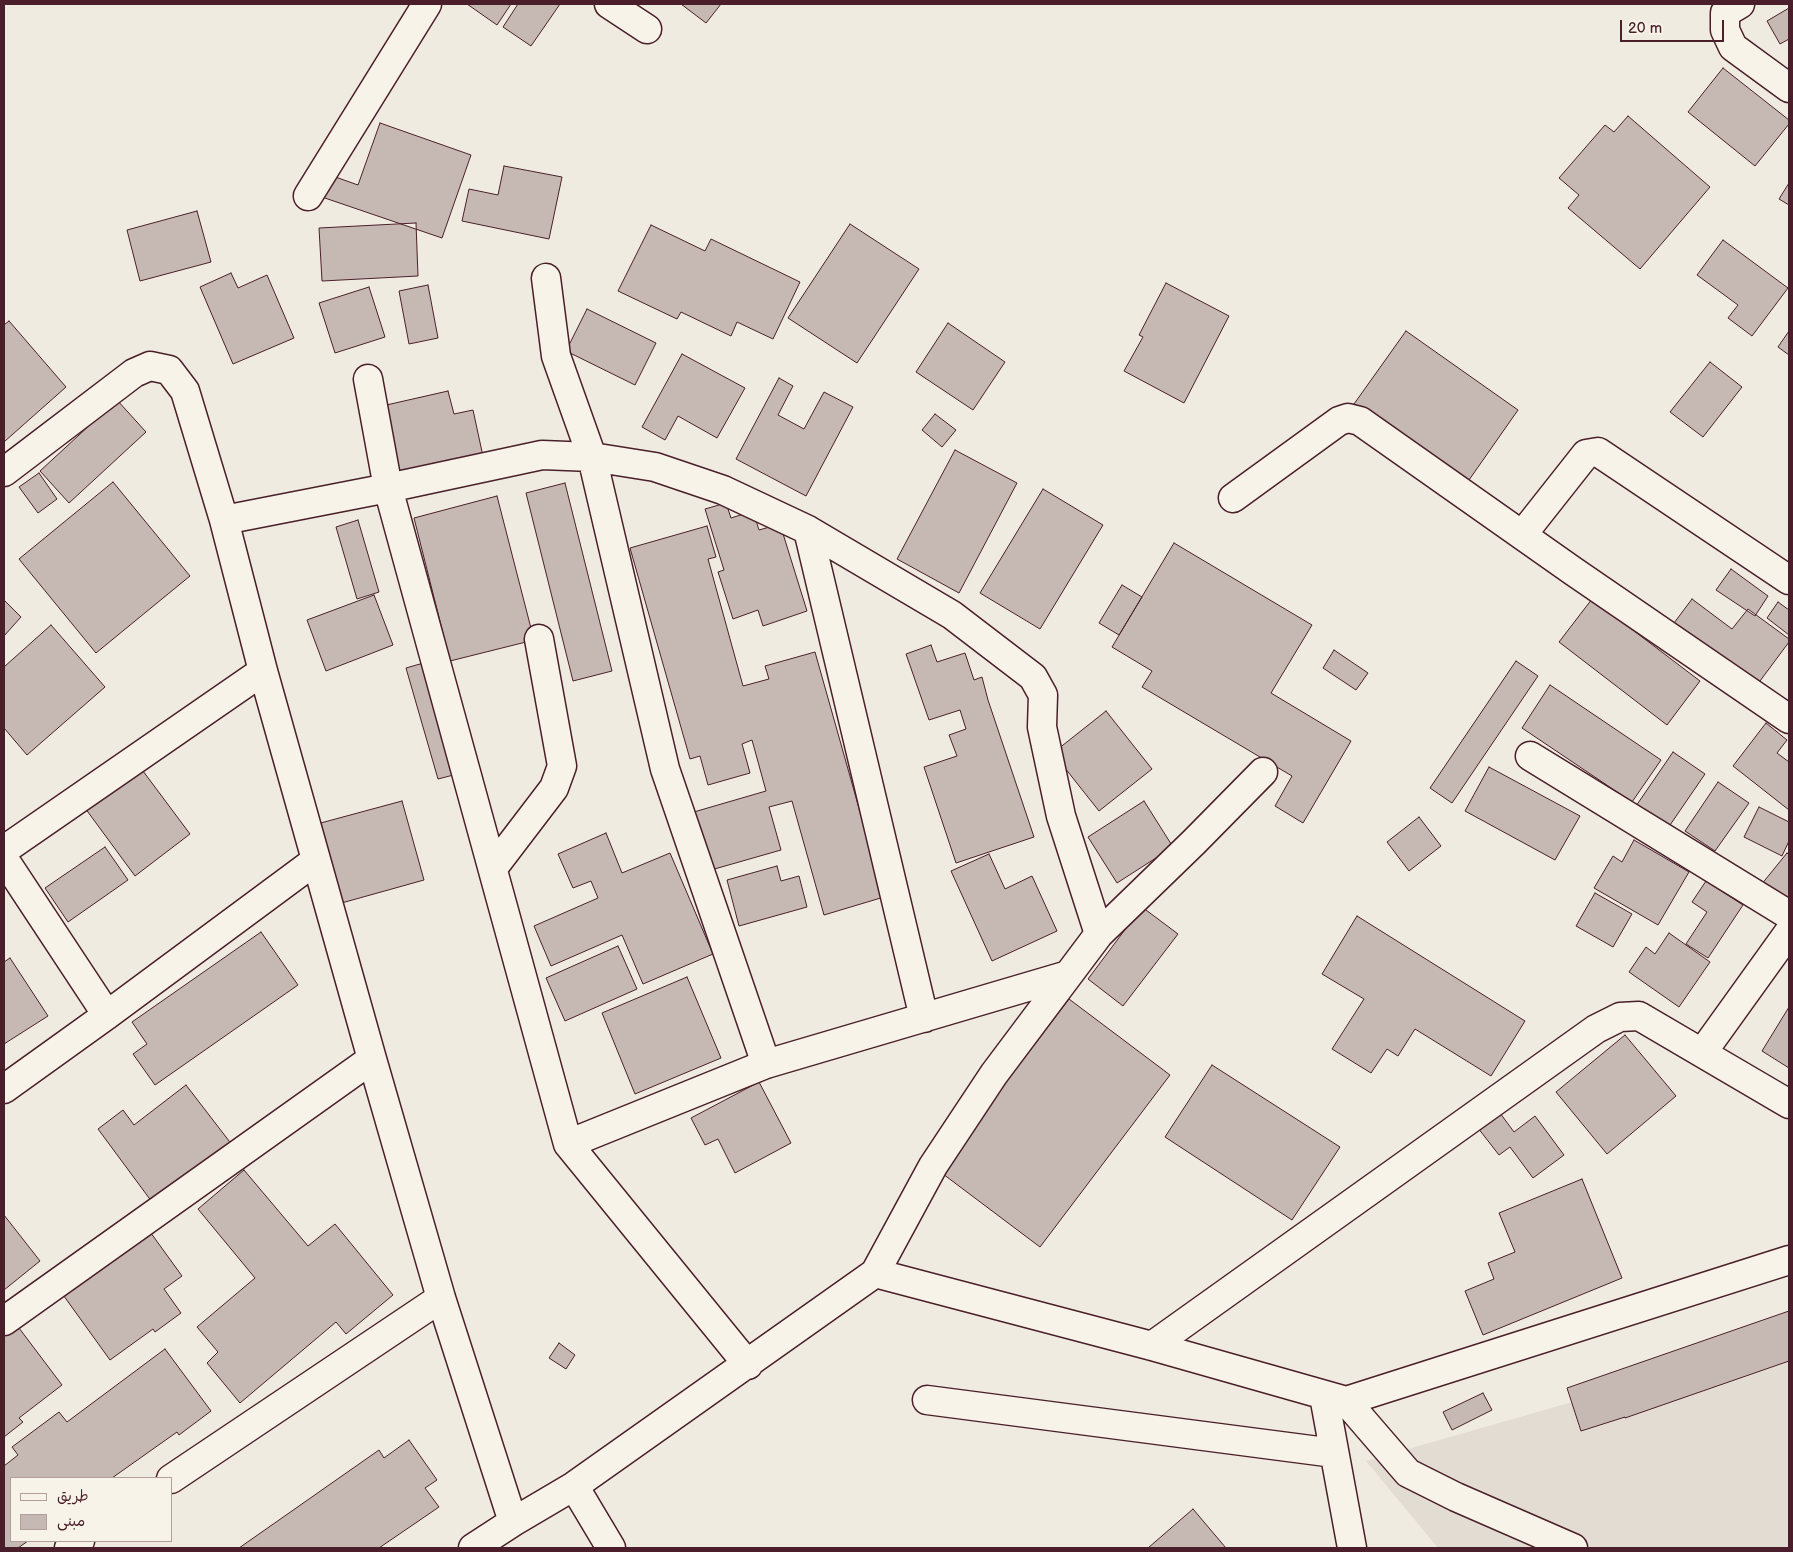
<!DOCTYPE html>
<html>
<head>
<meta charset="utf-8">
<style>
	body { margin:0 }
	#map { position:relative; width:1793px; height:1552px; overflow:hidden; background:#f0ebe0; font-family:"Balsamiq Sans","Playpen Sans Arabic",sans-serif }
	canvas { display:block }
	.frame { position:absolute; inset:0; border:5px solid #4a1f2b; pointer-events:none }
	.legend { position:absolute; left:10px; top:1477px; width:162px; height:65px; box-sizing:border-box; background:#f7f3e8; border:1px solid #b29e9c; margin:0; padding:6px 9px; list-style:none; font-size:15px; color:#4a1f2b }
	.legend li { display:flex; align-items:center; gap:10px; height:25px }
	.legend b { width:25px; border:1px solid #b29e9c }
	.scale { position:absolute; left:1620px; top:20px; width:104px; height:22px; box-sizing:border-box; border:2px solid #4a1f2b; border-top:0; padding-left:6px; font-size:15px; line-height:18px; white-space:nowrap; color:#4a1f2b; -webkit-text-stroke:4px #f7f3e8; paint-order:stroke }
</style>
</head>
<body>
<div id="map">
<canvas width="1793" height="1552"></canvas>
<div class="frame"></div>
<ul class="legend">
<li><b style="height:6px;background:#f7f3e8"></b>طريق</li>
<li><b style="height:14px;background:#c6b8b3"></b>مبنى</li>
</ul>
<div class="scale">20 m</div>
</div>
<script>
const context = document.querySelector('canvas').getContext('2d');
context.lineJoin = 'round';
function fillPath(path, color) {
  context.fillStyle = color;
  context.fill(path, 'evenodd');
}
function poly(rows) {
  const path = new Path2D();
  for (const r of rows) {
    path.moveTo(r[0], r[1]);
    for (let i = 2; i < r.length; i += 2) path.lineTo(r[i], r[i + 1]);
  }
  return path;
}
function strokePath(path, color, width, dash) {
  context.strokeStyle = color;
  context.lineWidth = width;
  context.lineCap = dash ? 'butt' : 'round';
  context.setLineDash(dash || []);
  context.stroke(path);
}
const built = poly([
	[1789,1340,1789,1548,1438,1548,1366,1461]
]);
const building = poly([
	[467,4,511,4,497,25,467,4],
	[518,4,560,4,531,46,503,27,518,4],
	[681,4,721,4,706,23,681,4],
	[1789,8,1789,39,1780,44,1767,21,1789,8],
	[1723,68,1789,120,1789,124,1755,166,1688,112,1723,68],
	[1628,116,1710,187,1640,269,1568,208,1579,195,1559,178,1605,125,1614,132,1628,116],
	[380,123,471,155,442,238,319,196,327,174,358,185,380,123],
	[504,166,562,177,549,239,462,221,469,189,498,195,504,166],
	[1789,183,1789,205,1779,199,1789,183],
	[197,211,211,262,140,281,127,230,197,211],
	[416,223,418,276,322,281,319,228,416,223],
	[850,224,919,269,857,363,788,318,850,224],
	[651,225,705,251,711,239,800,282,773,339,737,322,731,336,681,312,677,319,618,291,651,225],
	[1723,240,1788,288,1752,336,1728,318,1738,305,1697,275,1723,240],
	[231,273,238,288,267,275,294,338,233,364,200,287,231,273],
	[1166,283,1229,316,1184,403,1124,371,1143,337,1139,335,1166,283],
	[428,285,438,338,409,344,399,291,428,285],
	[369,287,385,337,335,353,319,303,369,287],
	[587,309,656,343,635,385,566,351,587,309],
	[9,321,66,387,4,442,4,325,9,321],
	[948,323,1005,362,973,410,916,372,948,323],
	[1406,331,1518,410,1462,490,1349,411,1406,331],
	[1789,331,1789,355,1778,347,1789,331],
	[682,354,745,388,717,438,678,416,665,440,642,427,682,354],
	[1710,362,1742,387,1703,437,1670,412,1710,362],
	[779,378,793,386,778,415,804,429,824,392,853,407,806,496,736,459,779,378],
	[448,391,454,414,473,410,484,461,399,480,382,406,448,391],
	[117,400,146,432,69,503,40,471,117,400],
	[935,414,956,430,942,447,922,430,935,414],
	[955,450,1017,483,959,593,897,559,955,450],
	[39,473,57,499,38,513,19,487,39,473],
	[113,482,190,576,96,653,19,559,113,482],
	[565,483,612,671,573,681,526,493,565,483],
	[1043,489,1103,525,1040,629,980,593,1043,489],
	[497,496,534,640,450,661,414,518,497,496],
	[726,503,731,518,753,511,759,530,780,524,807,611,763,626,758,610,733,619,718,572,724,570,705,509,726,503],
	[358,520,379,592,357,599,336,527,358,520],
	[707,526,716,557,708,559,743,686,769,679,765,666,815,652,884,897,824,915,792,801,769,807,781,850,704,872,687,814,766,791,752,740,742,744,750,773,708,785,700,756,690,759,630,548,707,526],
	[1174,543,1312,625,1271,693,1351,741,1303,823,1275,806,1292,776,1142,687,1152,671,1112,647,1174,543],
	[1731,569,1768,596,1755,616,1716,590,1731,569],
	[1122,585,1142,597,1119,635,1099,623,1122,585],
	[374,595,393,645,326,671,307,620,374,595],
	[1592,599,1700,681,1667,725,1559,642,1592,599],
	[1692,599,1732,629,1748,609,1789,639,1789,642,1754,689,1671,627,1692,599],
	[4,600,21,617,4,636,4,600],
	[1778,602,1789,610,1789,635,1767,618,1778,602],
	[51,625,105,687,27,755,4,728,4,667,51,625],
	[931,645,937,662,965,653,974,680,982,677,988,700,1034,837,956,863,924,767,957,756,949,735,966,729,960,710,929,720,906,654,931,645],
	[1334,650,1368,673,1356,690,1323,668,1334,650],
	[434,660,465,772,438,779,406,668,434,660],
	[1516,661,1538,676,1452,803,1430,788,1516,661],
	[1550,685,1661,760,1632,802,1522,728,1550,685],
	[1106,711,1152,769,1099,811,1053,753,1106,711],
	[1766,723,1787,740,1777,753,1789,762,1789,810,1733,766,1766,723],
	[1673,752,1705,774,1668,828,1636,806,1673,752],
	[140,767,190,834,135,876,85,808,140,767],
	[1489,767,1580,816,1555,860,1465,811,1489,767],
	[1718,782,1749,803,1715,851,1685,831,1718,782],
	[402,801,424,880,338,904,317,824,402,801],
	[1144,801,1173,847,1117,883,1088,837,1144,801],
	[1759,807,1789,822,1789,841,1782,856,1744,837,1759,807],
	[1419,817,1441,846,1409,871,1387,842,1419,817],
	[606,833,622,873,670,853,713,954,643,984,622,935,551,966,534,926,598,898,591,881,573,888,558,854,606,833],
	[1634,840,1689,872,1658,925,1594,888,1613,856,1622,862,1634,840],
	[105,847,128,880,68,922,45,888,105,847],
	[1787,853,1789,855,1789,908,1761,885,1787,853],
	[989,854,1005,889,1032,876,1057,931,992,961,951,871,989,854],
	[777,866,781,881,799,876,807,907,739,926,727,880,777,866],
	[1706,881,1743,905,1708,958,1686,944,1707,912,1692,902,1706,881],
	[1595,893,1632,914,1613,947,1576,926,1595,893],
	[1142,907,1178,934,1123,1006,1088,979,1142,907],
	[1357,916,1525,1021,1491,1076,1415,1029,1398,1056,1387,1049,1371,1073,1332,1049,1364,999,1322,974,1357,916],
	[261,932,298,985,155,1085,133,1054,147,1044,132,1022,261,932],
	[1669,933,1710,962,1679,1007,1629,972,1646,947,1655,954,1669,933],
	[618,946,637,989,565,1021,546,978,618,946],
	[10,958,48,1016,4,1044,4,962,10,958],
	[687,977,721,1058,635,1094,602,1013,687,977],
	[1069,999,1170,1075,1040,1247,939,1171,1069,999],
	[1789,1007,1789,1068,1762,1051,1789,1007],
	[1625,1035,1676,1096,1607,1154,1556,1092,1625,1035],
	[1212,1065,1340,1147,1292,1220,1165,1137,1212,1065],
	[759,1082,791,1143,735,1173,718,1139,705,1145,691,1118,759,1082],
	[186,1085,236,1150,152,1202,98,1129,123,1110,134,1125,186,1085],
	[1500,1113,1514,1132,1535,1116,1564,1155,1533,1178,1510,1147,1499,1155,1478,1128,1500,1113],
	[244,1170,308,1246,335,1224,393,1295,346,1334,336,1322,240,1403,207,1363,218,1352,197,1327,255,1278,198,1209,244,1170],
	[1582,1179,1622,1278,1483,1335,1465,1291,1494,1279,1488,1263,1515,1252,1499,1213,1582,1179],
	[4,1215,40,1261,4,1290,4,1215],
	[148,1229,182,1276,164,1289,181,1313,155,1332,153,1329,110,1360,61,1292,148,1229],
	[1789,1311,1789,1361,1625,1418,1625,1417,1581,1431,1567,1388,1789,1311],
	[16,1324,62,1385,19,1418,23,1422,4,1437,4,1334,16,1324],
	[559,1343,575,1355,566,1369,549,1358,559,1343],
	[165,1349,211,1411,179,1435,177,1432,112,1478,11,1478,11,1541,28,1541,18,1548,4,1548,4,1466,18,1455,12,1447,59,1412,67,1422,165,1349],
	[1483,1393,1492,1410,1452,1430,1443,1412,1483,1393],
	[409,1440,437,1480,425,1488,439,1507,379,1548,239,1548,379,1450,384,1458,409,1440],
	[1193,1509,1226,1548,1148,1548,1193,1509]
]);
const minor = poly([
	[609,4,647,29],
	[1740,4,1725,13,1725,30,1733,47,1789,88],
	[308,196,427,4],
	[546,278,556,356,592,457,665,769,766,1064],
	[368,379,388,488,568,1144,748,1365],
	[4,472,134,373,150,366,169,370,185,391,224,520,263,671,372,1059,441,1298,513,1522],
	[1233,498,1339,421,1348,418,1360,421,1573,571,1789,719],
	[224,520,388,488,542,455,592,457,655,467,723,490,808,530,952,615,1033,677,1043,695,1042,727,1061,816,1099,934],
	[808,530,924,1018],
	[1522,535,1586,454,1598,452,1789,580],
	[1530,756,1789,915],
	[4,850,263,671],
	[4,859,107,1015],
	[493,868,554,788,562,766,539,639],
	[1702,1053,1789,932],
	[4,1089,107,1015,315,861],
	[568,1144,766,1064,1068,975],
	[875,1273,933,1166,994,1074,1099,934,1194,842,1263,772],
	[4,1321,372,1059],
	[1152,1346,1596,1029,1620,1017,1639,1016,1789,1104],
	[1324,1396,1352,1548],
	[927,1400,1334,1453],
	[1346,1401,1408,1473,1456,1497,1573,1548],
	[171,1479,441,1298],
	[574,1486,611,1548],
	[69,1548,80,1541],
	[473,1548,513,1522,574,1486,875,1273,1152,1346,1346,1401,1789,1260]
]);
fillPath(built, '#e3dcd2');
fillPath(building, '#c6b8b3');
strokePath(building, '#4a1f2b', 1);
strokePath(minor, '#4a1f2b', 31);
strokePath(minor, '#f7f3e8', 28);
</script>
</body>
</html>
